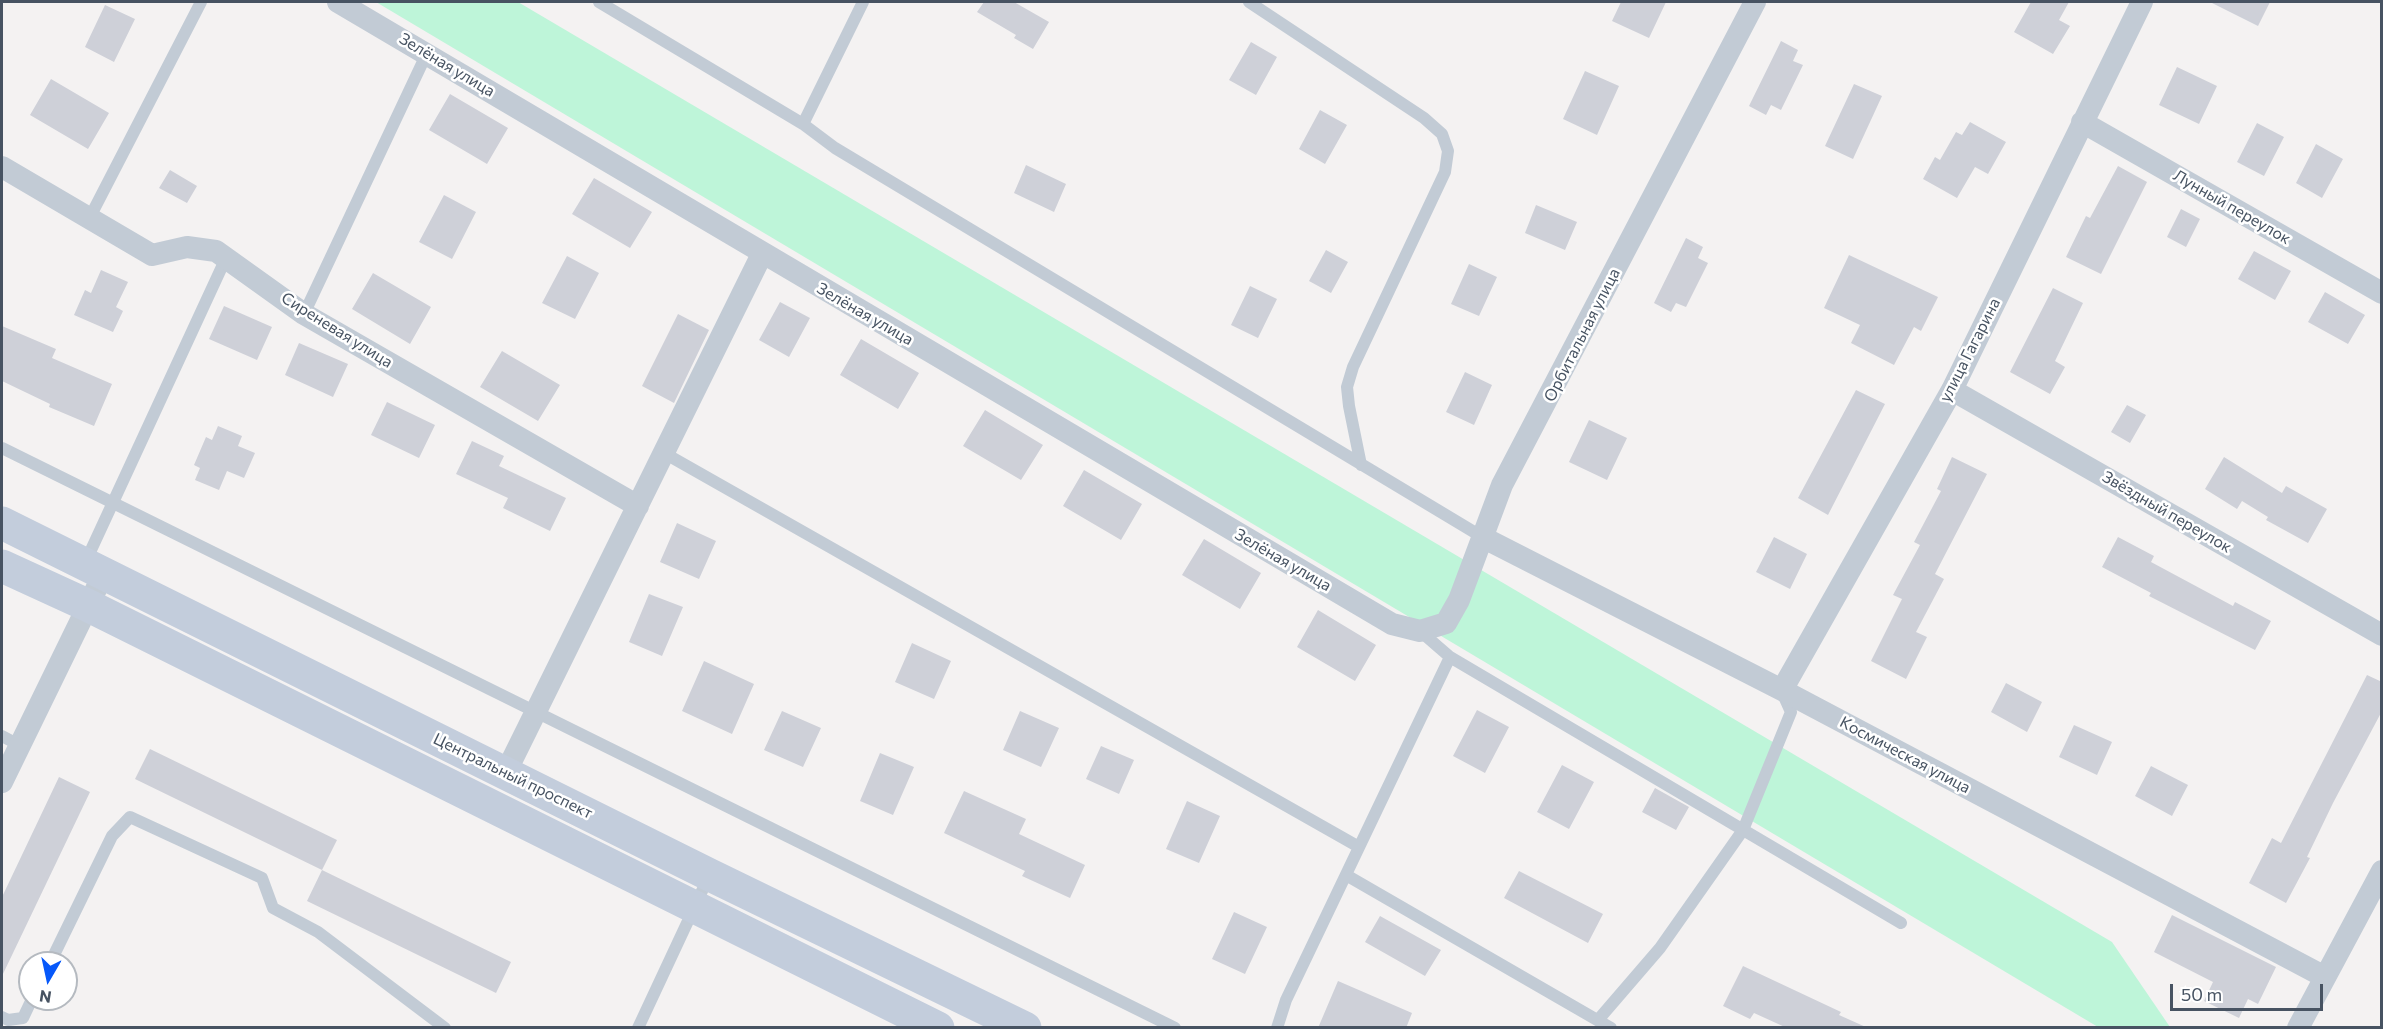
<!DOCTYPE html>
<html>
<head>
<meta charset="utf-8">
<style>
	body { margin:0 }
	#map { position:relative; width:2383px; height:1029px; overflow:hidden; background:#f4f2f2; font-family:Commissioner,sans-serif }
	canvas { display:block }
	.frame { position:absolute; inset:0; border:3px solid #475362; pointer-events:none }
	.north { position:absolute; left:18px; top:951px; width:60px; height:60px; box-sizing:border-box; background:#fff; border:2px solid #b5bac0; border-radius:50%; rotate:189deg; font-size:16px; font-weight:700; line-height:24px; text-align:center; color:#475362 }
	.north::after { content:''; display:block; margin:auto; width:21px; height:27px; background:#0658fa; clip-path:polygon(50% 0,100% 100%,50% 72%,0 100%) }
	.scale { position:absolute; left:2170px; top:984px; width:153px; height:27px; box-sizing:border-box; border:3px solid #475362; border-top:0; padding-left:8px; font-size:18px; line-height:21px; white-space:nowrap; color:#475362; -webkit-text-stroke:4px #fff; paint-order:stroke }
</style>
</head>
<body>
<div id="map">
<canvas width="2383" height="1029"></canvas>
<div class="frame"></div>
<div class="north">N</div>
<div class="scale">50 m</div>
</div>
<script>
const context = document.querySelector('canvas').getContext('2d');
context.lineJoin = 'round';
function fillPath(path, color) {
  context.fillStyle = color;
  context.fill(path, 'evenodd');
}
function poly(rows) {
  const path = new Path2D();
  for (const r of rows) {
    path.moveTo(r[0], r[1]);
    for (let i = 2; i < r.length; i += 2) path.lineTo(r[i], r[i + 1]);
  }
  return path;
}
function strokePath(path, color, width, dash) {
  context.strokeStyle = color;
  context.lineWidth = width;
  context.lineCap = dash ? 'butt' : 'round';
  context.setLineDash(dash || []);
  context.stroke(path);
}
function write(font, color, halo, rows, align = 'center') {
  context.font = font + ' Commissioner,sans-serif';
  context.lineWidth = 5;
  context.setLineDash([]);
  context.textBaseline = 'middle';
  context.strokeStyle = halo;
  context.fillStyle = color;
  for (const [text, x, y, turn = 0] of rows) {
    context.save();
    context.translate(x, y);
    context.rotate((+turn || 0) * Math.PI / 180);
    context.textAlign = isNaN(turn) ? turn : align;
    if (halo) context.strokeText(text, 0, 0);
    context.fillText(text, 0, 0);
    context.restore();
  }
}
const green = poly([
	[376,2,518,2,2112,942,2170,1027,2098,1027]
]);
const building = poly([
	[984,2,1014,2,1049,22,1033,49,1014,38,1016,35,977,12],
	[1621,2,1666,2,1649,38,1612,21],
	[2031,2,2069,2,2059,20,2070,26,2053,54,2014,32],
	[2210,2,2270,2,2258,26],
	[105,5,135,19,114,62,85,47],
	[1781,41,1798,50,1793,61,1803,65,1781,110,1771,105,1766,115,1749,106],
	[1251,42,1277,57,1256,95,1229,80],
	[2177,67,2217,86,2199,124,2159,105],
	[1585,71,1619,86,1597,135,1563,119],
	[51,79,109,113,88,149,30,115],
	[1854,84,1882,96,1853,159,1825,146],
	[450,94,508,128,487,164,429,130],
	[1320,110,1347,125,1325,164,1299,149],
	[1970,122,2006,142,1988,174,1975,167,1957,198,1923,179,1935,157,1940,160,1956,132,1962,135],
	[2257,123,2284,137,2264,176,2237,162],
	[2316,144,2343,159,2322,198,2296,183],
	[1026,165,1066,184,1054,212,1014,193],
	[2118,166,2147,182,2101,274,2066,257,2086,216,2090,218],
	[170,170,197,186,187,203,159,188],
	[594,178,652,212,630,248,572,214],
	[444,195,476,212,452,259,419,242],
	[1536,205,1577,222,1565,250,1525,233],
	[2181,209,2200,219,2186,247,2167,237],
	[1686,238,1703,247,1698,258,1708,263,1686,307,1676,303,1671,312,1654,303],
	[1326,250,1348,262,1331,293,1309,281],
	[2254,251,2291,271,2275,300,2238,279],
	[1849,255,1938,297,1921,331,1914,327,1894,365,1851,343,1860,325,1824,308],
	[567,256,599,273,575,319,542,303],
	[1469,264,1497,277,1479,316,1451,304],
	[101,270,128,282,116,307,123,311,113,332,74,315,85,290,91,293],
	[373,273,431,307,410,344,352,309],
	[1250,286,1277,299,1258,338,1231,325],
	[2053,288,2083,303,2055,361,2065,367,2050,394,2010,372],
	[2325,292,2365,315,2348,344,2308,322],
	[780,302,810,318,789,357,759,340],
	[224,306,272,327,257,360,209,339],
	[678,314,709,330,674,403,642,386],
	[2,326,56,349,52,358,112,384,94,426,49,407,50,404,2,381],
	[861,339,919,373,898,409,840,375],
	[299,343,348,364,333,397,285,375],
	[502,351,560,385,538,421,480,387],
	[1465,372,1492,385,1474,425,1446,412],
	[1856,390,1885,404,1828,515,1798,498],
	[387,402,435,425,419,458,371,435],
	[2127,405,2146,415,2130,443,2111,432],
	[985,410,1043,445,1021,480,963,446],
	[1589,420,1627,438,1607,480,1569,462],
	[218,426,242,436,238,446,255,453,244,478,227,471,219,490,195,480,200,468,194,465,206,437,212,440],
	[472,441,504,456,499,466,566,498,550,531,503,508,508,498,456,474],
	[1952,457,1987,474,1935,574,1944,579,1916,632,1927,637,1906,679,1871,661,1902,599,1893,595,1920,545,1914,542,1941,491,1937,489],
	[2224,457,2282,493,2286,486,2327,509,2308,543,2266,520,2268,517,2242,501,2237,509,2205,489],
	[1084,470,1142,504,1121,540,1063,506],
	[677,523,716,541,699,579,660,562],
	[1774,537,1807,554,1790,589,1756,572],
	[2118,537,2154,556,2151,562,2233,606,2235,602,2271,621,2255,650,2149,596,2151,593,2102,567],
	[1204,539,1261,573,1240,609,1182,575],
	[649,594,683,607,662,656,629,642],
	[1318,610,1376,645,1355,681,1297,647],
	[912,643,951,661,934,699,895,682],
	[704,661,754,684,732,734,682,711],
	[2367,675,2382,682,2382,711,2333,803,2307,857,2310,858,2286,903,2249,883,2272,838,2281,843],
	[2006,683,2042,702,2027,732,1991,712],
	[1477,710,1509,727,1485,773,1453,756],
	[782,711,821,728,803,767,764,750],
	[1020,711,1059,728,1041,767,1003,750],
	[2074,725,2112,742,2097,775,2059,757],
	[1101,746,1134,760,1119,794,1086,779],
	[150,749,337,840,322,870,135,779],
	[880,753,914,767,893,815,860,801],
	[1562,765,1594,782,1569,829,1537,812],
	[2151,766,2188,785,2172,816,2135,796],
	[59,777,90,792,2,976,2,897],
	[1655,788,1689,807,1676,830,1642,812],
	[964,791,1026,819,1019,834,1085,865,1070,898,1022,876,1025,871,944,833],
	[1187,801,1220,816,1199,863,1166,849],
	[322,870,511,962,496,993,307,901],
	[1519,871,1603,914,1588,943,1504,898],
	[1234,912,1267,927,1245,974,1212,959],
	[2172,915,2276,967,2258,1004,2248,999,2239,1018,2204,1001,2213,982,2154,952],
	[1380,916,1441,950,1425,976,1365,942],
	[1743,966,1841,1012,1839,1015,1868,1028,1787,1028,1754,1013,1750,1019,1723,1006],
	[1338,981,1412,1013,1406,1028,1318,1028]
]);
const lane = poly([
	[599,2,803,124,835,148,1484,538],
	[1249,2,1424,118,1442,134,1448,151,1445,172,1353,367,1347,387,1349,406,1361,465],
	[803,124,863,2],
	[89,219,201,2],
	[304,314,427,53],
	[2,448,1175,1028],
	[664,453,1359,847],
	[85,563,226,258],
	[1420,631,1450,657],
	[2,736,19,745],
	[1346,875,1611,1028],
	[50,963,112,836,130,817,262,878,273,908,318,932,445,1028],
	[2,1017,8,1020,23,1018,32,999],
	[1598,1020,1660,948,1743,830,1791,712,1782,692],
	[638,1028,709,876],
	[1277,1028,1286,1000,1450,657,1901,923]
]);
const street = poly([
	[338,2,1392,624,1420,631,1446,623,1459,600,1502,485,1755,2],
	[2082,122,2382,293],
	[2,167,152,255,187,247,216,251,304,314,638,506],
	[1952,390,2382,635],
	[1484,538,1782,690,2323,976],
	[1782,690,1952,390,2142,2],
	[506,772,762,254],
	[2,782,103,575],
	[2298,1028,2382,871]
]);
const secondary = poly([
	[2,523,710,875,1025,1028],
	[2,566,87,605,938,1028]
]);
const streetNames = [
	["Зелёная улица",447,65,31],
	["Лунный переулок",2232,207,30],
	["Зелёная улица",865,314,30],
	["Сиреневая улица",337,330,32],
	["Орбитальная улица",1582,335,-63],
	["улица Гагарина",1970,350,-63],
	["Звёздный переулок",2167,512,30],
	["Зелёная улица",1283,560,30],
	["Космическая улица",1905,755,28],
	["Центральный проспект",513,776,26]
];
fillPath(green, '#bef5d9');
fillPath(building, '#ced0d8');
strokePath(lane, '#c2cbd5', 12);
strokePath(street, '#c2cbd5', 22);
strokePath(secondary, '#c3cddc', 33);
write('16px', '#475362', '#fff', streetNames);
</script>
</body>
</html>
